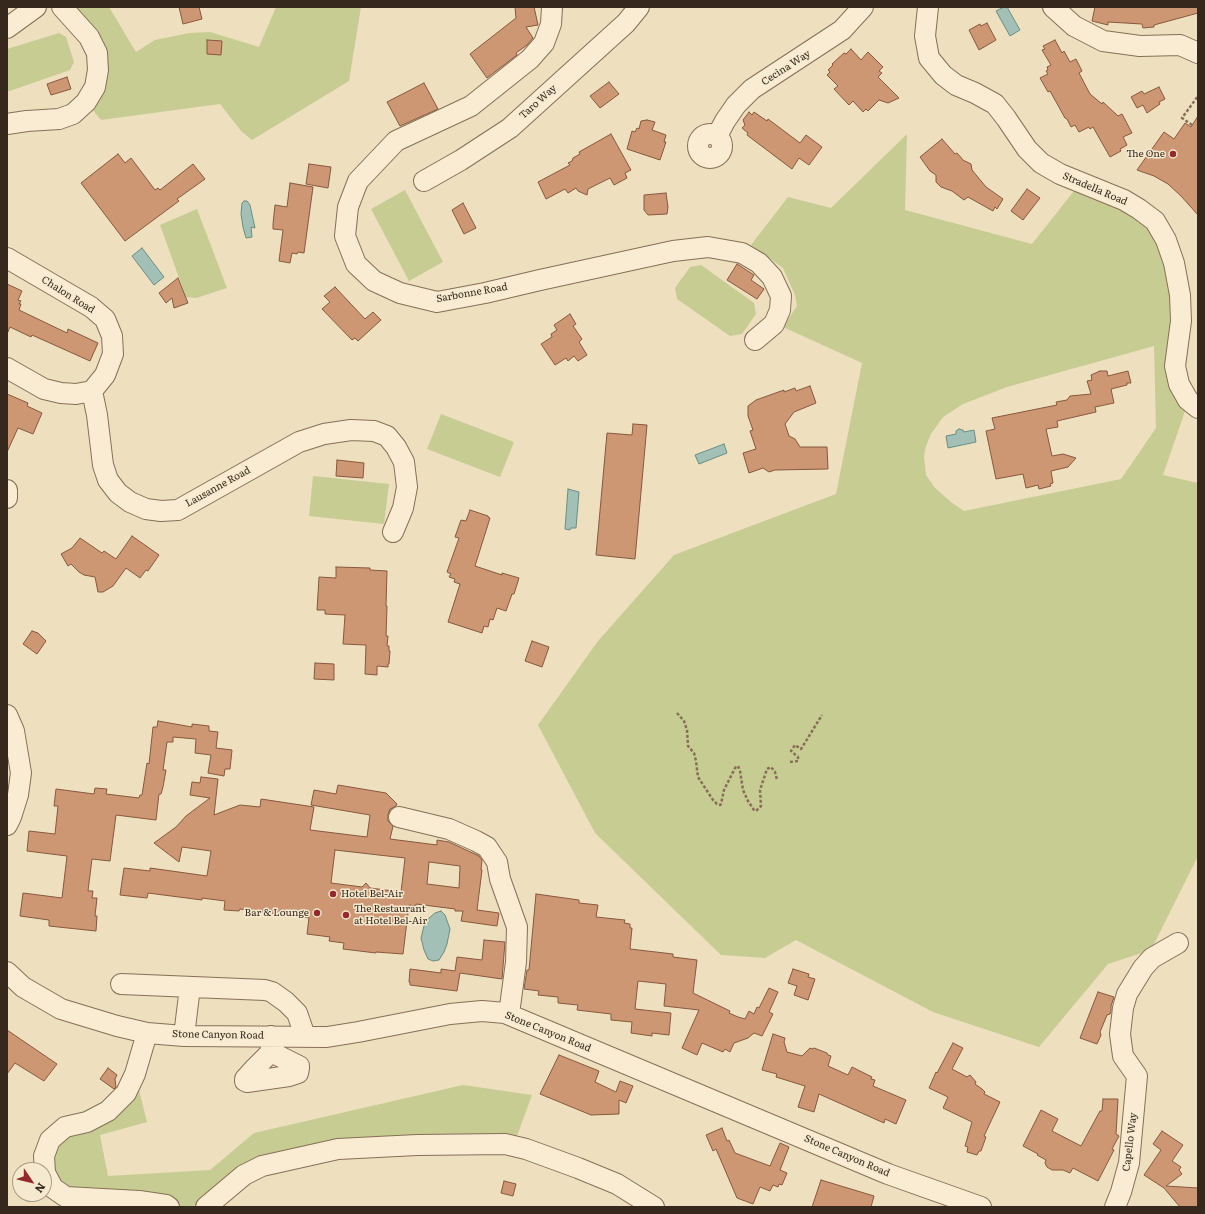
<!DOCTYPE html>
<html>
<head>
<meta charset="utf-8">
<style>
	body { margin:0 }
	#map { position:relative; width:1205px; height:1214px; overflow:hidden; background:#eedfbf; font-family:Literata,serif }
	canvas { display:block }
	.frame { position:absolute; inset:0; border:8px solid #36281c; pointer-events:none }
	.north { position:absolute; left:12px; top:1162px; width:40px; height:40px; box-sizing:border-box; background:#f5e9cf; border:1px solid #a99c87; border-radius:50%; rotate:125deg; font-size:11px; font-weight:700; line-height:16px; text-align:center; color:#36281c }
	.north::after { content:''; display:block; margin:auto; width:14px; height:18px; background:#96272a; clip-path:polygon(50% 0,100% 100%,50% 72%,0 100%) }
</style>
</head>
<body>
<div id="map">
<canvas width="1205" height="1214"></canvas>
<div class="frame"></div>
<div class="north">N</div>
</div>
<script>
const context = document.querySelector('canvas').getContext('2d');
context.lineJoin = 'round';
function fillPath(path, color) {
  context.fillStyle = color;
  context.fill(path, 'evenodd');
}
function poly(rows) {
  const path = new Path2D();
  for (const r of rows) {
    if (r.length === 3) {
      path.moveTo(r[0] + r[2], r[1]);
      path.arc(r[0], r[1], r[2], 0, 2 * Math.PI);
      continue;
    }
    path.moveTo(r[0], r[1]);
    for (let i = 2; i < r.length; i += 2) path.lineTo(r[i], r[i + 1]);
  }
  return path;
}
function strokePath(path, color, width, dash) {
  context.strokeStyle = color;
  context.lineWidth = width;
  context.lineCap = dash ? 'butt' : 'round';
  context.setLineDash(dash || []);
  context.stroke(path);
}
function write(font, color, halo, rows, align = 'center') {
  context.font = font + ' Literata,serif';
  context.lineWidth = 3;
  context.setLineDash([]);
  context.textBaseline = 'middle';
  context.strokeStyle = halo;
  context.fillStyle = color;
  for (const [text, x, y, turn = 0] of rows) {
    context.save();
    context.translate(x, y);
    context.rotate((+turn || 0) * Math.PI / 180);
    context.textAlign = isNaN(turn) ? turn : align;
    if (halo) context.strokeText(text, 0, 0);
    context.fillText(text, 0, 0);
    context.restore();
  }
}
const green = poly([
	[74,7,109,7,136,52,155,40,189,33,210,32,259,47,276,7,361,7,349,81,252,140,241,131,220,104,101,120,86,102,104,79],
	[59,33,66,37,74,62,70,70,7,92,7,49],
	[907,134,905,210,1032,244,1081,182,1148,225,1158,241,1173,293,1170,386,1185,411,1163,475,1198,483,1198,856,1151,950,1108,964,1039,1047,933,1012,796,940,765,958,721,955,595,833,538,725,598,641,674,555,836,494,862,363,783,327,797,306,795,295,783,268,751,245,788,197,831,208],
	[1154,346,1156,428,1121,479,964,511,951,502,935,488,926,475,924,456,926,446,931,434,943,417,963,404,1007,387],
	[405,190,443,262,409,281,371,209],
	[197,209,227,288,196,298,186,297,160,225],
	[701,265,754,303,756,314,742,334,730,336,677,299,675,288,690,267],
	[441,414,514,442,500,477,427,449],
	[313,476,389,484,384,524,309,516],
	[135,1074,147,1122,100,1135,108,1176,210,1170,254,1133,463,1085,532,1095,517,1136,341,1146,239,1171,192,1207,169,1207,53,1188,50,1140,87,1122]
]);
const water = poly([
	[1004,7,1007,7,1020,30,1010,36,996,11,1004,7],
	[244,201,247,201,250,205,255,228,251,227,252,237,246,238,243,227,241,214,242,203,244,201],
	[142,248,164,277,154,285,132,256,142,248],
	[959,429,963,430,964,432,974,430,976,442,948,448,946,436,956,434,956,431,959,429],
	[724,444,727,453,699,464,695,455,724,444],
	[568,489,579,492,576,528,571,528,570,530,565,529,568,489],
	[441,911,445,915,450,929,447,944,444,952,439,960,433,961,428,959,424,950,421,938,424,926,429,918,435,913,441,911]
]);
const building = poly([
	[179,7,199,7,202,19,183,24,179,7],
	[515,7,534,7,538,25,526,27,533,38,527,45,516,53,517,55,487,78,470,54,516,18,515,7],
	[1095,7,1198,7,1198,13,1154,25,1154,27,1143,28,1142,24,1108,22,1108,25,1092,21,1095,7],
	[987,23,996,40,979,50,969,30,980,24,981,26,987,23],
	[207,40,222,41,221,55,207,54,207,40],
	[1055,40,1062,53,1064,51,1070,62,1076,59,1082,71,1079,73,1090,94,1102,104,1103,102,1118,116,1122,114,1132,133,1123,137,1127,145,1120,149,1121,151,1110,157,1093,127,1090,129,1089,127,1079,132,1075,125,1071,127,1067,119,1065,118,1050,91,1048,92,1040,78,1048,74,1046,71,1048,70,1047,67,1051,65,1042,50,1045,49,1043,46,1055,40],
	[851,49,861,60,868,52,883,67,879,71,882,73,878,77,899,98,888,103,879,100,868,111,866,109,863,112,853,101,849,105,834,89,838,86,827,75,830,72,828,70,833,65,832,64,844,53,846,54,851,49],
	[67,77,71,89,51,95,47,84,67,77],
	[609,82,619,94,600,108,590,96,609,82],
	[424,83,438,109,400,126,387,102,424,83],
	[1159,87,1165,99,1159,102,1160,104,1147,113,1143,105,1137,108,1131,97,1142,91,1144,94,1159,87],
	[749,112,752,115,754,112,767,121,768,119,800,143,806,135,822,147,809,165,799,158,792,169,747,135,748,133,742,128,745,125,743,120,749,112],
	[1198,116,1198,215,1181,196,1168,184,1154,176,1137,170,1164,132,1174,139,1185,123,1191,127,1198,116],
	[647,120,655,122,652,130,666,135,664,142,666,142,660,160,627,149,632,131,635,132,637,128,639,129,641,121,647,120],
	[611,134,631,170,625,173,627,178,614,185,610,178,588,189,587,195,578,191,576,188,568,193,565,189,546,199,538,182,570,165,568,163,572,161,573,158,580,154,579,152,611,134],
	[942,139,955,154,957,153,964,161,965,161,971,164,972,170,986,187,1003,199,997,209,995,207,993,211,968,197,964,200,952,191,941,187,936,182,936,175,930,171,920,157,942,139],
	[118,154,125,163,131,158,155,190,158,188,160,190,193,164,205,179,177,199,179,201,125,241,81,183,118,154],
	[309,164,331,167,328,188,306,184,309,164],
	[290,183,313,187,304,253,298,252,297,254,292,253,290,263,279,261,283,230,273,229,273,224,275,205,287,207,290,183],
	[1027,189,1040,198,1023,220,1011,211,1027,189],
	[666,193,668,207,667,214,648,215,644,210,644,195,666,193],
	[463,203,476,228,464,234,452,210,463,203],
	[737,264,754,275,751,280,764,289,757,299,727,280,737,264],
	[178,278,188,303,174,308,172,298,166,303,159,293,178,278],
	[7,284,22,291,18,300,21,301,19,304,21,304,19,310,67,333,68,329,98,343,90,361,32,335,31,337,10,327,7,334,7,284],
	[335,287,365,319,373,312,381,320,358,341,355,338,352,340,322,309,330,302,324,296,335,287],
	[570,314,576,324,573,326,582,339,579,342,587,355,578,361,574,356,568,361,566,358,555,365,541,344,552,337,551,334,557,330,554,325,570,314],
	[1100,371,1107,371,1108,376,1128,371,1131,383,1127,383,1127,385,1111,389,1114,403,1095,407,1096,412,1057,421,1058,427,1046,429,1052,456,1063,454,1076,458,1068,467,1051,471,1053,483,1050,484,1051,486,1039,489,1038,485,1026,488,1023,474,996,479,986,431,995,429,992,418,1057,405,1056,402,1067,400,1070,396,1091,394,1087,381,1092,380,1091,375,1100,371],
	[810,386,816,403,794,412,785,424,789,436,795,439,800,447,827,447,828,469,775,470,769,472,763,468,749,473,743,453,756,449,750,431,753,430,748,416,748,406,756,400,784,390,784,392,795,388,796,391,810,386],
	[7,394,28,403,27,406,42,413,33,434,18,428,7,452,7,394],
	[633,424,647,425,635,559,596,555,607,433,632,435,633,424],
	[337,460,364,463,363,478,336,476,337,460],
	[470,510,488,516,488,517,490,518,475,566,502,575,502,573,519,578,514,594,512,594,506,611,497,608,493,620,490,619,488,627,484,626,482,633,448,622,460,584,454,582,455,579,449,577,451,574,447,572,459,538,455,537,461,520,466,521,470,510],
	[132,536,159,555,148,571,146,570,140,578,126,568,113,586,103,592,98,592,95,577,84,575,79,572,71,564,68,566,61,554,72,548,80,538,102,553,104,551,116,559,132,536],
	[336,567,370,568,370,570,387,571,386,606,387,606,386,636,388,636,387,646,389,646,389,651,390,651,389,664,388,664,388,667,377,666,377,675,365,674,366,645,343,644,345,615,325,614,325,610,317,610,319,577,336,578,336,567],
	[32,631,38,633,46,641,37,654,23,644,32,631],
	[532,641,549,647,542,667,525,661,532,641],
	[315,663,334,664,334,680,314,679,315,663],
	[158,721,192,727,192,724,209,726,209,731,218,732,216,748,232,750,230,769,225,769,224,776,208,773,211,755,195,753,196,739,173,737,173,742,167,742,163,770,166,770,163,787,161,794,159,794,156,820,116,815,110,861,92,859,88,891,93,891,92,898,97,898,95,916,97,916,96,931,49,926,49,920,20,916,23,893,62,898,67,856,27,851,29,831,55,834,58,806,54,806,56,789,94,794,95,788,107,789,106,794,139,798,140,795,142,795,147,763,149,764,153,727,157,727,158,721],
	[201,777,218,779,214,815,240,805,260,807,261,799,314,807,310,830,367,837,370,815,311,805,314,790,336,794,338,785,386,793,397,804,396,806,390,809,388,815,388,821,393,826,390,839,437,845,437,840,449,842,479,856,482,860,481,870,482,870,477,910,499,913,497,926,461,921,463,911,455,911,455,909,416,904,416,906,409,905,403,954,376,952,376,953,343,949,344,943,329,941,330,937,307,934,309,918,240,909,239,911,224,910,225,901,202,898,202,900,148,893,147,898,120,895,124,868,150,871,150,868,207,876,211,851,182,847,179,862,154,843,176,827,186,816,210,798,190,795,192,782,200,783,201,777],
	[335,850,405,858,401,892,370,888,366,883,362,887,331,883,335,850],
	[429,862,460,866,459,888,427,884,429,862],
	[536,894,579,900,579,903,598,905,596,917,625,920,624,923,630,924,630,928,632,928,630,949,673,954,673,957,697,960,693,993,730,1011,729,1013,738,1017,745,1019,749,1011,754,1014,757,1007,759,1008,769,988,778,992,769,1012,773,1014,762,1036,754,1033,748,1038,734,1043,730,1052,725,1049,723,1052,702,1043,697,1055,682,1048,699,1010,664,1006,666,984,638,981,635,1009,671,1013,669,1035,652,1033,652,1036,631,1033,632,1022,611,1020,611,1014,577,1010,578,1005,558,1003,558,997,538,995,539,991,524,989,527,970,529,970,536,894],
	[484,940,505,942,502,979,460,973,457,991,410,985,410,982,409,982,410,969,441,973,441,969,455,971,457,957,482,960,484,940],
	[793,969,809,974,808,977,815,979,808,1000,794,995,797,986,788,983,793,969],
	[1098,992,1114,997,1111,1006,1111,1012,1110,1014,1107,1015,1100,1032,1101,1035,1097,1044,1080,1038,1098,992],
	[7,1030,57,1064,44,1081,15,1063,7,1074,7,1030],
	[773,1034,785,1038,784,1042,787,1052,802,1056,810,1048,812,1049,814,1048,827,1053,828,1055,831,1056,828,1066,848,1075,852,1067,872,1077,871,1079,875,1080,873,1086,906,1100,896,1124,885,1119,884,1123,819,1094,814,1112,798,1107,805,1086,776,1077,777,1074,762,1070,773,1034],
	[953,1043,963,1048,952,1069,967,1077,970,1075,976,1082,975,1084,982,1089,985,1092,984,1094,1000,1102,984,1136,986,1137,981,1151,979,1151,977,1155,967,1152,968,1147,965,1146,972,1122,943,1108,948,1097,929,1088,936,1072,937,1073,953,1043],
	[559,1055,599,1071,595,1082,616,1092,620,1081,633,1086,626,1103,619,1100,619,1114,591,1115,540,1094,559,1055],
	[108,1068,117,1075,115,1079,116,1087,114,1089,100,1079,108,1068],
	[1103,1099,1118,1099,1116,1134,1119,1136,1112,1149,1114,1150,1098,1181,1073,1168,1070,1173,1063,1170,1052,1170,1047,1167,1045,1163,1046,1160,1037,1155,1038,1154,1023,1146,1041,1110,1058,1119,1052,1131,1081,1146,1100,1111,1102,1111,1103,1099],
	[722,1128,727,1141,729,1140,735,1153,770,1166,780,1143,789,1147,780,1170,787,1173,782,1185,779,1184,778,1187,773,1185,770,1191,760,1187,753,1204,737,1198,716,1149,713,1151,706,1135,722,1128],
	[1162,1131,1183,1145,1172,1161,1181,1167,1179,1170,1182,1174,1166,1186,1198,1188,1198,1207,1180,1207,1164,1188,1144,1175,1161,1150,1153,1144,1162,1131],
	[821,1180,874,1196,871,1207,812,1207,821,1180],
	[504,1181,516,1184,513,1196,501,1193,504,1181]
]);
const path = poly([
	[1192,125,1182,118,1198,96],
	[677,713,684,721,687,730,688,746,694,753,696,761,698,777,713,800,717,804,720,805,721,804,724,790,735,768,738,766,740,771,743,790,748,801,754,810,756,811,761,806,760,790,767,769,771,767,775,772,777,780],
	[790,762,798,761,798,757,791,751,795,745,801,749,822,715]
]);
const minor = poly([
	[552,7,551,24,544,43,530,59,471,106,396,141,358,181,348,207,345,236,356,264,374,281,400,293,437,302,485,293,540,280,673,251,708,247,742,253,759,263,772,277,781,296,780,310,774,324,755,340],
	[928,7,925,36,929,58,943,75,956,85,975,93,995,104,1006,118,1027,149,1041,163,1060,174,1124,200,1139,209,1155,221,1166,240,1174,263,1180,295,1181,321,1175,366,1179,384,1188,400,1198,408],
	[1053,7,1074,26,1103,41,1140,46,1180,45,1198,53],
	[7,28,36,7],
	[7,124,27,121,59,119,73,114,86,102,95,87,98,70,97,53,89,37,62,7],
	[710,146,12],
	[717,136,725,121,736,105,752,89,842,30,863,7],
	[424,181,461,160,510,128,626,23,639,7],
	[7,258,91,307,105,319,112,336,113,354,105,375,92,391,76,394,61,393,44,389,7,368],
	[92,391,97,415,103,465,108,480,118,493,130,502,146,509,161,511,178,510,299,442,324,434,351,430,374,431,387,436,396,447,404,462,407,487,403,508,393,532],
	[7,490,7,498],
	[7,715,14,731,21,773,18,795,11,817,7,825],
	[399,817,449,829,476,841,487,847,497,862,500,879,517,927,516,962,509,1014],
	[7,972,23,987,61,1009,117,1026,147,1033,184,1036,327,1037,358,1032,450,1014,482,1011,505,1013,888,1174,981,1207],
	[121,984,265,990,272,992,286,1002,297,1013,305,1036],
	[147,1033,135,1074,126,1093,108,1111,87,1122,65,1127,50,1140,44,1156,45,1173,53,1188,66,1197,139,1201,166,1205,169,1207],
	[184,1036,190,987],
	[271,1052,299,1066,299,1068,298,1073,289,1076,247,1082,245,1081,245,1079,255,1068,271,1052,271,1036],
	[206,1207,244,1175,262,1166,338,1149,417,1145,505,1144,526,1149,578,1168,617,1184,654,1207],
	[1115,1207,1121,1192,1129,1163,1137,1076,1123,1056,1120,1034,1123,1008,1127,994,1143,968,1152,958,1178,943]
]);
const markers = [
	[1173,154,4,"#96272a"],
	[333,894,4,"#96272a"],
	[317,913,4,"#96272a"],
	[346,915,4,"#96272a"]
];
const streetNames = [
	["Cecina Way",786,68,-33],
	["Taro Way",538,102,-42],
	["Stradella Road",1095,189,23],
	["Sarbonne Road",472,293,-10],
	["Chalon Road",68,295,32],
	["Lausanne Road",218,487,-29],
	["Stone Canyon Road",548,1032,22],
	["Stone Canyon Road",218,1035,1],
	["Capello Way",1130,1142,-83],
	["Stone Canyon Road",847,1156,23]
];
const poiNames = [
	["The One",1165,154],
	["Hotel Bel-Air",341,894,"left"],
	["The Restaurant",354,909,"left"],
	["at Hotel Bel-Air",354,921,"left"],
	["Bar & Lounge",309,913]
];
fillPath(green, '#c7cc93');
fillPath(water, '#a2c0b6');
strokePath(water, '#6a8d84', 1);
fillPath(building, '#cd9774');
strokePath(building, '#86583d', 1);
strokePath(minor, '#876f57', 22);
strokePath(path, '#876f57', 2.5, [3, 2]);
strokePath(minor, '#f9ecd2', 20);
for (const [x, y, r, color] of markers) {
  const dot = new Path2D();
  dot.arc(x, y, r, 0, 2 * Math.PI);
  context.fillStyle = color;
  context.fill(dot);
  strokePath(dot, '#f5e9cf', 1.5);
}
write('10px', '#36281c', '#f5e9cf', streetNames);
write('10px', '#36281c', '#f5e9cf', poiNames, 'right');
</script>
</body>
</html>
